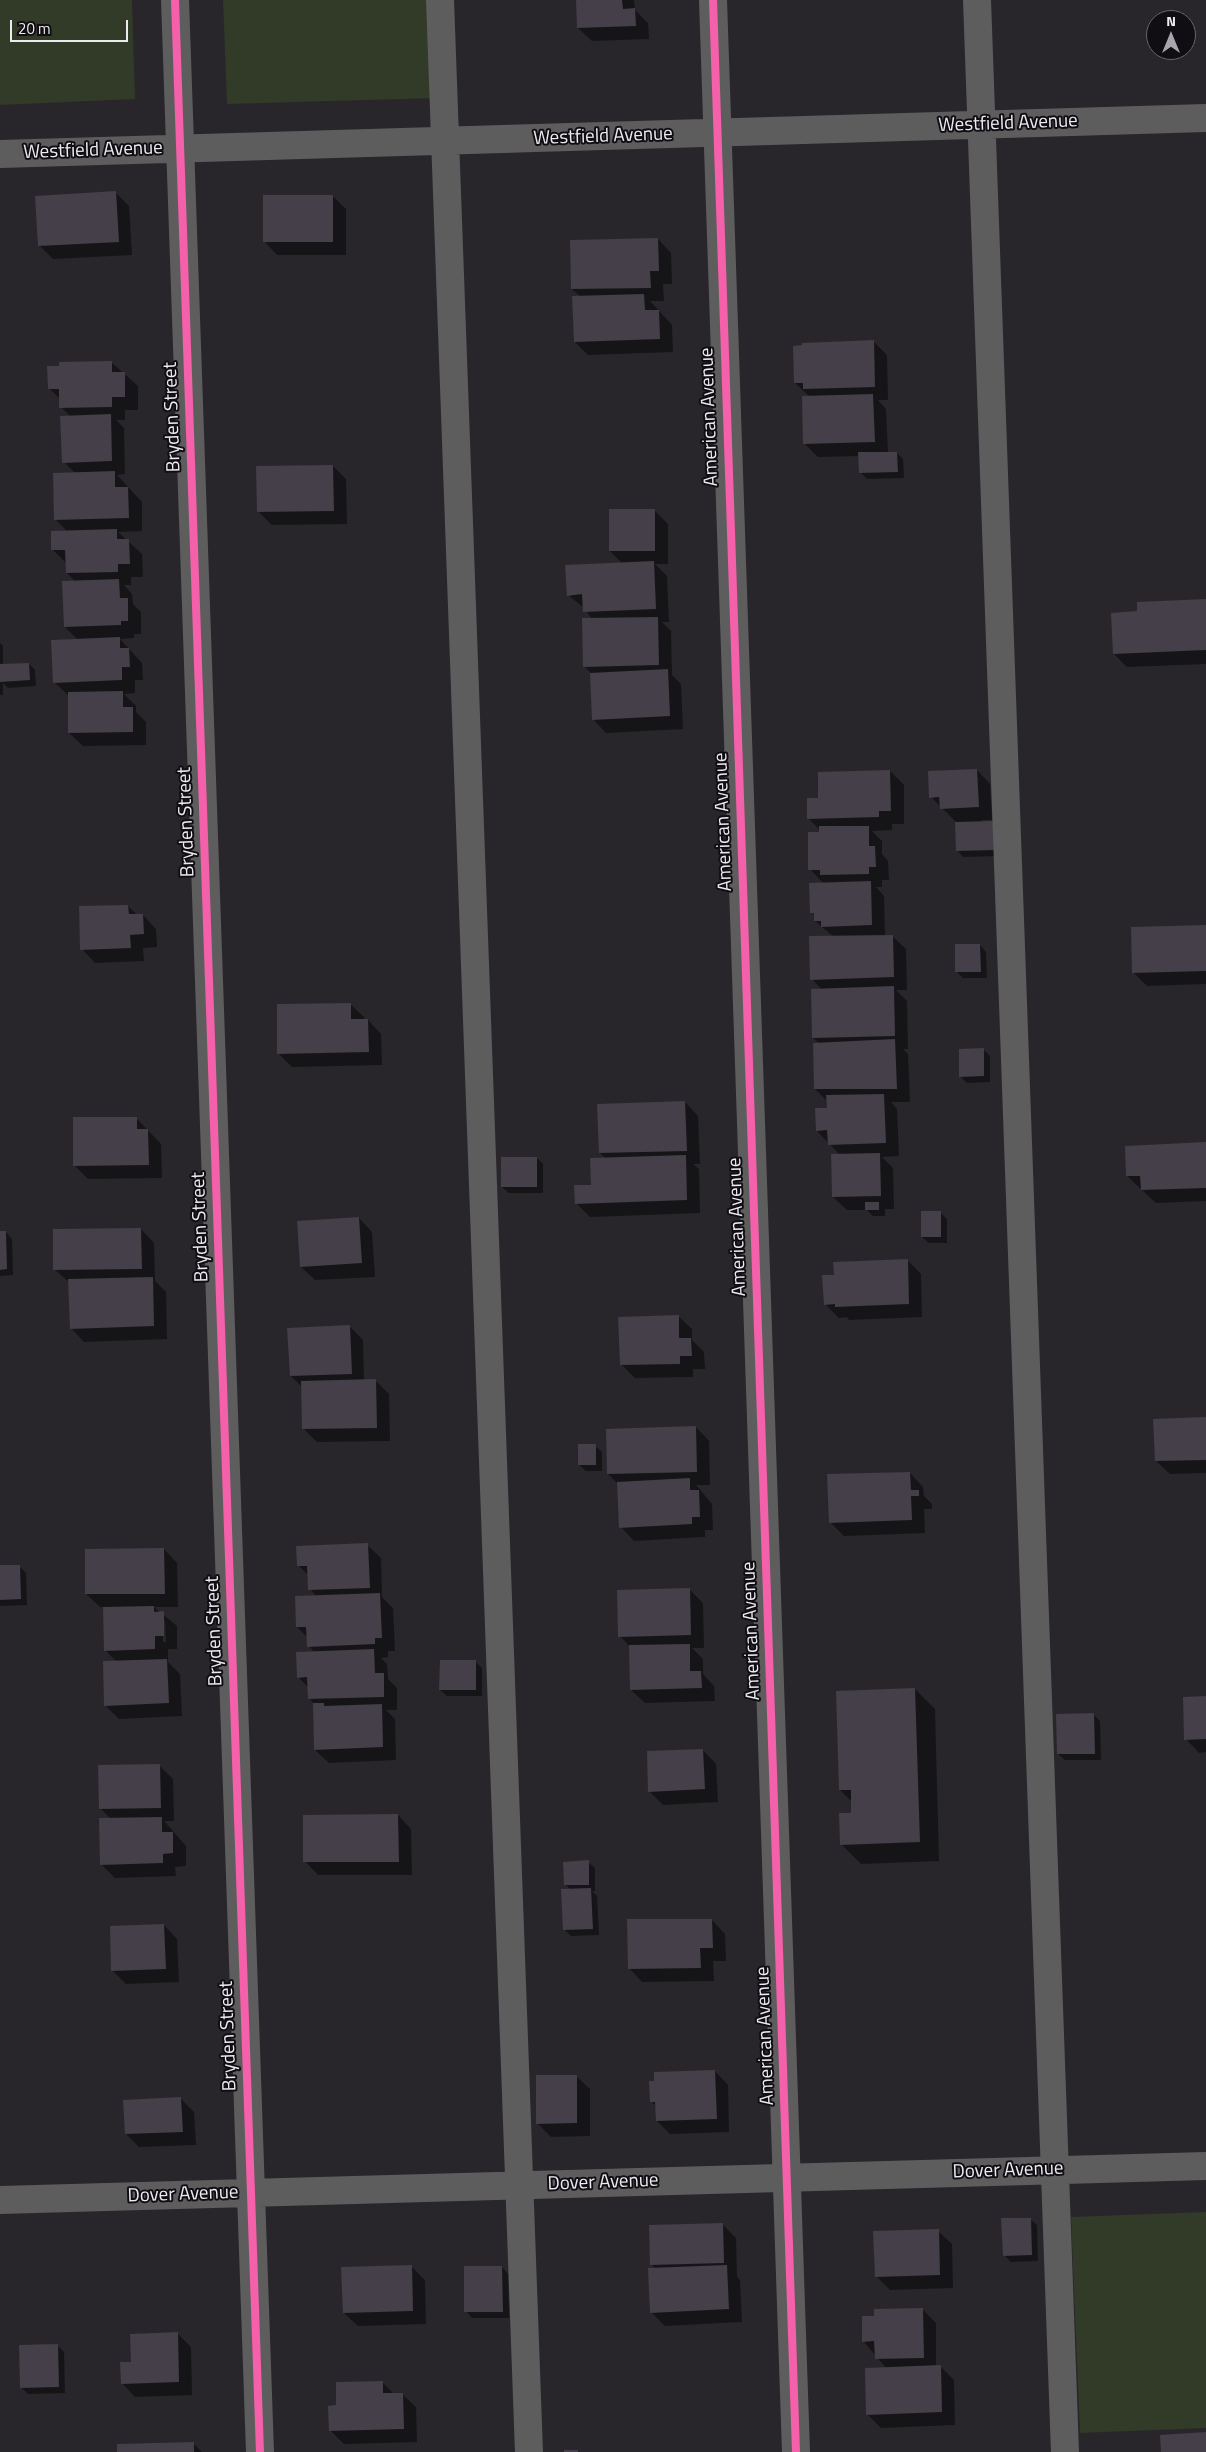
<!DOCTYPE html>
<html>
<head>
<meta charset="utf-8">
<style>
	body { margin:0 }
	#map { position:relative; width:1206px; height:2452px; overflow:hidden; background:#28262b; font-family:"Titillium Web",sans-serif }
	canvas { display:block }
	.north { position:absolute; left:1146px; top:10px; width:50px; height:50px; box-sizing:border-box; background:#100e12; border:1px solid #68666b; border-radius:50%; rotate:0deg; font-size:14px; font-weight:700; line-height:20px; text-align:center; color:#edebf1 }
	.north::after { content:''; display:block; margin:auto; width:18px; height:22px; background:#a8a6ac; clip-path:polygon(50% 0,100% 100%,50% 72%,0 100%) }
	.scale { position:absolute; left:10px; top:20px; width:118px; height:22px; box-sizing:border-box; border:2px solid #edebf1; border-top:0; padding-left:6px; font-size:15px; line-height:18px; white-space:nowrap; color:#edebf1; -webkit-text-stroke:4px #100e12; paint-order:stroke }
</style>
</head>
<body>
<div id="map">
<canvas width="1206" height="2452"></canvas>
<div class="north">N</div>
<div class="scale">20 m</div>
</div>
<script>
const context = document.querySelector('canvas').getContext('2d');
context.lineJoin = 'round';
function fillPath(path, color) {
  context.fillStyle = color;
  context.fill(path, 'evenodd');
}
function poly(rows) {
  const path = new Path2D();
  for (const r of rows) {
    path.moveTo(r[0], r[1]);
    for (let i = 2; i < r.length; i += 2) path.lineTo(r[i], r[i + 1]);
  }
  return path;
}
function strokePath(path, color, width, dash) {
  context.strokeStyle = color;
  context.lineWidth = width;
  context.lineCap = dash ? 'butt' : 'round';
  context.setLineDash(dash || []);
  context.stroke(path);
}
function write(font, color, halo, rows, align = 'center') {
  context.font = font + ' "Titillium Web",sans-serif';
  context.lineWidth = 4;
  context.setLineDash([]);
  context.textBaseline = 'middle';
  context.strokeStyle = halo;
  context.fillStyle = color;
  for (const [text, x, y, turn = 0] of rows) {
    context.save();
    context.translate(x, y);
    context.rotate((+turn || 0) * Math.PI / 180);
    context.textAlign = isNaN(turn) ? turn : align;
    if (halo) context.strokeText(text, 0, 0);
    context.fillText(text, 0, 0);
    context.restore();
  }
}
const green = poly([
	[0,0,132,0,135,99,0,105],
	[223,0,435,0,438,98,227,104],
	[1206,2212,1206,2428,1080,2433,1071,2217]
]);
const shadow = poly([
	[577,0,634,0,635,10,648,23,649,39,592,41,578,28],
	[116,193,129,206,132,255,53,259,39,245],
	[333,196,346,209,346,255,277,255,264,241],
	[658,239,671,253,672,284,663,284,664,301,650,301,672,325,673,352,588,355,575,342,581,297,572,289],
	[873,341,887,355,888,400,878,400,886,409,888,453,897,453,903,459,904,478,867,479,860,472,860,456,818,457,805,444,810,397,795,383],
	[111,362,138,386,138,410,125,410,125,420,116,420,124,428,125,474,117,475,142,502,142,531,118,532,142,554,143,577,131,577,131,585,124,585,132,594,133,604,141,612,141,634,134,634,134,638,120,639,142,663,143,680,135,680,135,693,124,694,136,706,136,712,146,722,146,745,83,746,69,733,69,696,54,682,78,640,65,627,76,582,67,573,66,563,52,549,68,532,55,519,75,473,64,462,70,416,61,407,61,400,49,388],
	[333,466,346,479,347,524,272,525,258,511],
	[654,510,668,524,668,564,655,564,667,576,669,622,662,622,671,631,672,675,681,684,683,729,606,733,593,719,591,673,585,667,592,619,584,608,568,595,623,564,610,551],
	[1206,601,1206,664,1127,667,1114,654,1139,613],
	[0,643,3,646,3,666,29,664,35,670,36,686,8,688,3,683,3,695,0,695],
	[977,770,990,784,992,820,982,820,982,823,1000,856,963,857,957,850,956,822,931,797],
	[890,771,904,785,904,824,892,824,892,830,872,831,882,841,882,854,888,861,889,880,882,880,882,887,876,887,884,896,885,936,892,936,906,949,907,990,896,990,907,1001,908,1049,903,1049,908,1054,910,1102,891,1102,897,1109,899,1156,882,1157,893,1168,894,1209,885,1209,885,1216,873,1216,867,1210,847,1210,833,1197,840,1155,817,1131,828,1109,828,1102,815,1089,820,1044,813,1038,822,990,812,979,834,937,815,921,815,916,812,912,824,884,810,869,820,830,809,819,819,799],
	[128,906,137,915,143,915,156,929,157,947,143,948,144,961,95,963,82,949],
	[1206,926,1206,984,1147,986,1133,972],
	[980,945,986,952,987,978,963,978,956,971],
	[350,1004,364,1017,364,1020,368,1020,381,1034,382,1065,292,1067,278,1053],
	[983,1049,990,1056,990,1082,967,1083,960,1076],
	[685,1102,698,1116,700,1164,693,1164,699,1169,700,1213,590,1217,576,1203,592,1186,606,1159,600,1153],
	[136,1118,161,1144,162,1178,88,1179,74,1165],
	[1206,1144,1206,1201,1156,1203,1127,1176],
	[537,1158,543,1164,543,1193,509,1193,502,1187],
	[940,1212,947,1219,947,1243,929,1243,922,1237],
	[359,1218,372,1232,375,1277,315,1280,301,1267],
	[141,1229,154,1243,155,1281,166,1292,167,1339,84,1342,71,1328,70,1283,54,1269],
	[0,1232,6,1232,12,1239,13,1275,0,1276],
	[907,1260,921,1274,922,1317,849,1320,847,1317,839,1318,825,1304,835,1276],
	[678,1316,692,1329,692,1340,704,1352,705,1369,693,1369,693,1377,635,1378,621,1364],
	[349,1326,363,1340,364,1381,376,1381,389,1394,390,1441,317,1442,303,1428,302,1387,291,1376],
	[1206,1418,1206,1473,1170,1474,1156,1461],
	[696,1427,709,1441,710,1485,696,1485,712,1504,713,1530,705,1530,705,1537,634,1541,621,1527,618,1484,608,1474],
	[595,1446,602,1452,602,1471,586,1471,579,1465],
	[910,1473,923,1487,924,1496,932,1504,932,1509,924,1509,925,1533,844,1536,830,1522],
	[367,1545,381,1558,382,1597,393,1608,395,1651,388,1651,388,1657,381,1658,387,1664,388,1679,397,1688,397,1710,386,1710,395,1719,396,1760,329,1763,315,1750,314,1704,310,1699,309,1688,298,1677,315,1653,309,1646,308,1638,297,1627,317,1597,310,1589,309,1576,298,1565],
	[164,1549,177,1563,178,1607,154,1607,177,1626,177,1649,168,1649,168,1662,180,1674,182,1716,119,1719,105,1705,117,1662,105,1650,104,1607,100,1607,86,1594],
	[163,1619,165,1621,166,1642,163,1642],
	[19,1566,26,1573,27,1605,0,1606,0,1567],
	[690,1590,703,1603,704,1648,692,1648,703,1659,703,1674,714,1686,715,1701,645,1703,631,1690,630,1647,620,1636],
	[475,1661,482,1668,482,1696,447,1696,440,1690],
	[915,1689,935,1709,939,1861,861,1864,841,1844,852,1814,852,1802,840,1790],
	[1206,1697,1206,1752,1199,1753,1186,1739],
	[1093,1714,1100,1721,1101,1760,1065,1760,1058,1754],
	[703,1750,716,1764,718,1802,663,1805,649,1791],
	[159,1765,173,1779,174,1821,164,1821,186,1846,186,1866,175,1867,176,1876,115,1878,101,1864,111,1819,101,1809],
	[398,1815,411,1829,412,1875,318,1875,305,1861],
	[588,1862,595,1868,595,1891,592,1891,597,1896,599,1935,571,1936,564,1929,571,1890,566,1885],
	[712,1920,725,1934,726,1961,713,1961,714,1981,642,1982,629,1968],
	[164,1925,177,1939,179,1982,126,1984,113,1971],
	[715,2071,728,2085,729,2132,670,2134,657,2121,657,2107,651,2101],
	[576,2076,590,2089,590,2136,551,2137,537,2123],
	[180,2098,194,2112,196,2145,139,2147,126,2134],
	[1030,2219,1037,2225,1038,2261,1011,2262,1004,2255],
	[723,2225,736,2238,737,2277,740,2280,742,2322,665,2326,651,2312,656,2269,651,2264],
	[938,2231,952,2244,953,2288,890,2290,876,2276],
	[411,2266,425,2280,426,2324,358,2326,344,2313],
	[502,2267,508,2274,509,2318,472,2318,466,2311],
	[922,2309,936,2323,936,2366,940,2366,954,2380,955,2425,881,2428,867,2414,886,2368,864,2342,875,2317],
	[177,2333,191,2347,192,2395,135,2397,122,2383,133,2363],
	[57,2345,64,2352,65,2393,28,2394,21,2387],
	[382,2382,394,2394,402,2394,416,2407,417,2442,344,2444,330,2430,338,2406],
	[193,2443,202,2452,118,2452]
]);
const building = poly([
	[576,0,622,0,623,9,635,8,636,26,577,28],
	[116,191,119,242,38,246,35,196],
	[263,195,333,195,333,242,263,242],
	[658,238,659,271,650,271,651,288,571,289,570,240],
	[644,294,645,310,659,310,660,339,574,342,572,296],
	[874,340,875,387,803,389,803,383,794,383,793,346,802,345,802,343],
	[112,361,112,372,125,372,125,397,112,397,112,407,59,408,59,389,48,389,47,366,59,366,59,362],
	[873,394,875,442,803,444,802,396],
	[111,414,112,461,62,463,60,416],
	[858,452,897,452,898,472,859,473],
	[333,465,334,511,257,512,256,466],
	[115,471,115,487,128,487,129,518,54,520,53,473],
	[609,509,655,509,655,551,609,551],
	[117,529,117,539,129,539,130,564,118,564,118,572,66,573,65,550,51,550,51,531],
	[654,561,656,609,583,612,582,594,567,596,565,565],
	[119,579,120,598,128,598,128,621,121,621,121,625,64,627,62,581],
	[1206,599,1206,650,1113,654,1111,613,1137,611,1137,602],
	[658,617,659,665,583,667,582,618],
	[120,637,120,648,129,648,130,667,122,667,122,680,53,683,51,640],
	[29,663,30,680,0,682,0,664],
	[668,669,670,716,592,720,590,673],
	[123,691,123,707,133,707,133,732,68,733,68,692],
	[977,769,979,807,940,809,939,797,929,798,928,771],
	[890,770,891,811,879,811,879,817,807,819,807,798,818,798,818,772],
	[993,821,994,850,956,851,955,822],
	[819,826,869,826,869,846,875,846,876,867,869,867,869,874,820,875,820,870,808,870,808,832,819,832],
	[871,881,872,925,821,927,821,921,814,921,814,913,810,913,809,883],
	[128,905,129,914,143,914,144,934,130,935,131,948,80,950,79,906],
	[1206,925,1206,971,1132,973,1131,927],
	[893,935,894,977,810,980,809,936],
	[955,944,980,944,981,972,955,972],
	[894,986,895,1036,812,1038,811,989],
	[351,1003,351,1019,368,1019,369,1052,277,1054,277,1004],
	[895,1039,897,1089,814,1089,813,1043],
	[984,1048,984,1076,959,1077,959,1049],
	[884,1094,886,1143,828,1145,827,1130,816,1131,815,1108,827,1108,826,1095],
	[685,1101,687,1151,599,1153,597,1104],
	[73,1117,137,1117,137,1129,148,1129,149,1165,73,1166],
	[1206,1142,1206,1188,1141,1190,1140,1176,1126,1176,1125,1146],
	[880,1153,881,1196,832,1197,831,1154],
	[686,1155,687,1200,575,1204,574,1185,591,1185,590,1158],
	[501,1157,537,1157,537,1187,501,1187],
	[865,1202,879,1202,879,1210,865,1210],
	[921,1211,941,1211,941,1237,921,1237],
	[359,1217,362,1263,300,1267,297,1221],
	[141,1228,142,1269,53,1270,53,1229],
	[0,1231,6,1231,7,1269,0,1270],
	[908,1259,909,1304,835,1307,835,1304,824,1305,822,1275,834,1275,833,1262],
	[153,1277,154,1326,70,1329,68,1279],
	[679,1315,679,1338,691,1338,692,1356,680,1356,680,1364,620,1365,618,1317],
	[350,1325,352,1374,290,1376,287,1328],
	[376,1379,377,1428,302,1429,301,1381],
	[1206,1417,1206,1460,1155,1461,1153,1419],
	[696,1426,697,1472,607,1474,606,1429],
	[578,1444,596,1444,596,1465,578,1465],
	[910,1472,911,1490,919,1490,919,1496,911,1496,912,1520,829,1523,827,1474],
	[690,1478,690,1490,699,1490,700,1517,692,1517,692,1524,619,1528,617,1482],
	[368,1543,370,1588,308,1590,307,1566,297,1566,296,1546],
	[164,1548,165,1594,85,1594,85,1549],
	[0,1565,20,1565,21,1599,0,1600],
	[690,1588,691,1635,618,1637,617,1590],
	[380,1593,382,1638,375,1638,375,1644,307,1647,306,1627,296,1627,295,1596],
	[154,1606,154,1612,164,1611,164,1636,155,1636,155,1649,104,1651,103,1607],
	[690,1644,690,1671,701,1671,702,1688,630,1690,629,1645],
	[374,1649,375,1673,384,1673,384,1697,308,1699,307,1677,297,1678,296,1652],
	[167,1659,169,1703,104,1706,103,1661],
	[440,1660,476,1660,476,1690,439,1690],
	[915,1688,920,1842,840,1845,839,1813,851,1813,851,1790,839,1790,836,1691],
	[1206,1696,1206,1739,1184,1740,1183,1697],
	[313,1703,324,1703,324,1706,382,1704,383,1747,314,1750],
	[1094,1713,1095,1754,1057,1754,1056,1714],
	[703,1749,705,1789,648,1792,647,1751],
	[160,1764,161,1808,99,1809,98,1765],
	[398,1814,399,1862,303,1862,303,1815],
	[162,1817,162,1832,173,1832,173,1853,163,1854,163,1863,100,1865,99,1818],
	[589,1860,589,1885,564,1885,563,1862],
	[591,1888,593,1929,563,1930,561,1889],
	[627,1919,712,1919,713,1948,700,1948,701,1968,628,1969],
	[164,1924,166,1969,111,1971,110,1926],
	[715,2070,717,2119,656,2121,655,2102,650,2102,649,2081,654,2081,654,2072],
	[536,2075,577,2075,577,2123,536,2124],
	[181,2097,183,2132,125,2134,123,2100],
	[1001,2218,1031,2218,1032,2255,1003,2256],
	[723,2223,724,2263,650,2265,649,2225],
	[939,2229,940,2275,875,2277,873,2231],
	[412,2265,413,2311,343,2313,341,2267],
	[727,2265,729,2309,650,2313,648,2268],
	[464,2266,502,2266,503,2312,464,2312],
	[923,2308,924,2358,875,2359,874,2341,862,2342,862,2316,874,2316,874,2309],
	[178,2332,179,2382,121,2384,120,2362,131,2362,130,2334],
	[58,2344,59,2387,20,2388,19,2345],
	[941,2365,942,2412,866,2415,865,2368],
	[383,2381,383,2393,403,2393,404,2429,329,2431,328,2406,336,2405,336,2382],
	[1206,2432,1206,2452,1161,2452,1160,2435],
	[194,2442,194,2452,117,2452,117,2444],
	[564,2450,578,2450,578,2452,564,2452]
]);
const minor = poly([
	[175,0,260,2452],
	[440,0,529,2452],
	[713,0,796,2452],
	[977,0,1065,2452],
	[0,154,1206,118],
	[0,2200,1206,2166]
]);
const cycleway = poly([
	[175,0,260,2452],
	[713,0,796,2452]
]);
const streetNames = [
	["Westfield Avenue",1008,124,-2],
	["Westfield Avenue",603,137,-2],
	["Westfield Avenue",93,151,-2],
	["Bryden Street",173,417,-92],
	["American Avenue",710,417,-92],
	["Bryden Street",187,822,-92],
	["American Avenue",724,822,-92],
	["Bryden Street",201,1227,-92],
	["American Avenue",738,1227,-92],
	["Bryden Street",215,1631,-92],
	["American Avenue",752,1631,-92],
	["Bryden Street",229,2036,-92],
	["American Avenue",766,2036,-92],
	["Dover Avenue",1008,2171,-2],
	["Dover Avenue",603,2183,-2],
	["Dover Avenue",183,2195,-2]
];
fillPath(green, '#323a28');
fillPath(shadow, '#0007');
fillPath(building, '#443f48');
strokePath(minor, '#5e5d5e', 28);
strokePath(cycleway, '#f560ab', 8);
write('19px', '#edebf1', '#100e12', streetNames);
</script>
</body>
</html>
